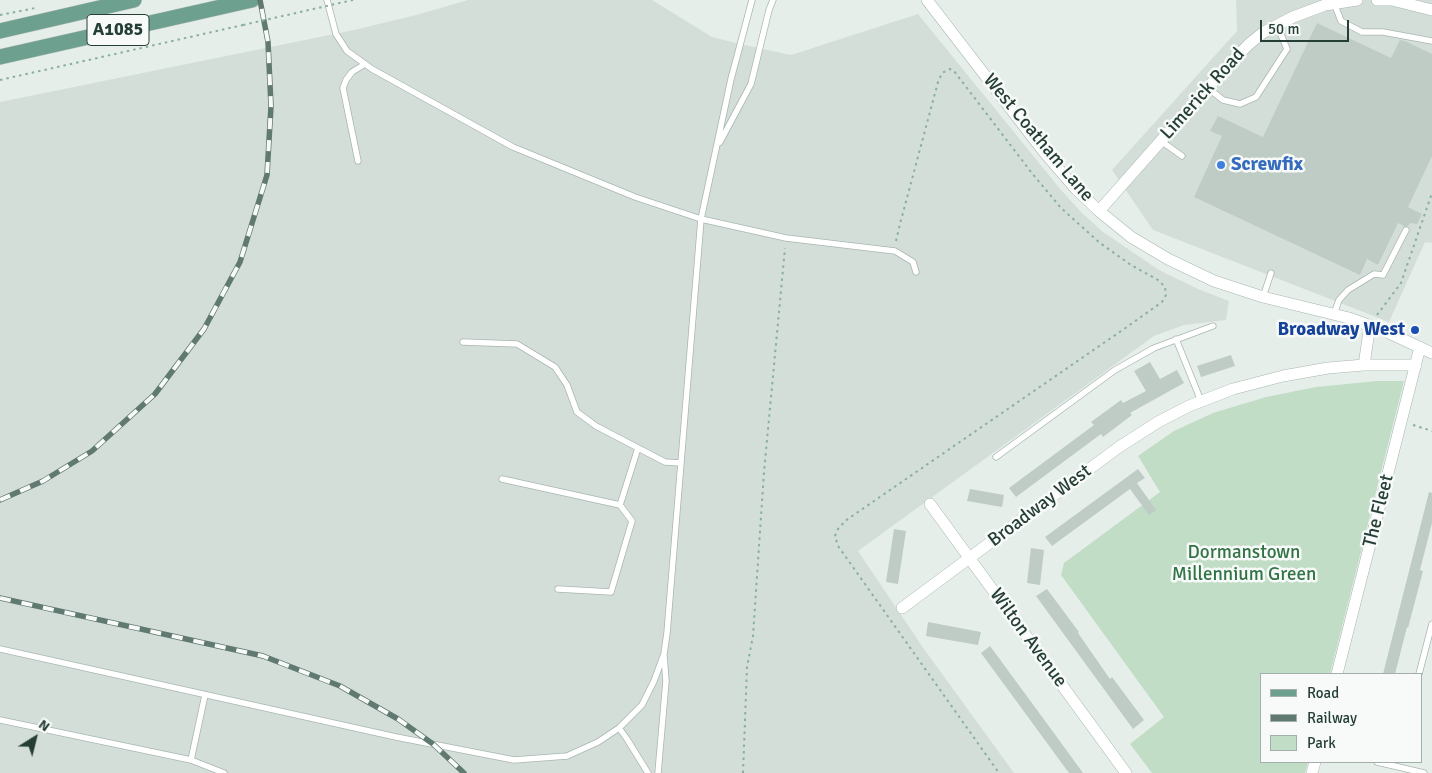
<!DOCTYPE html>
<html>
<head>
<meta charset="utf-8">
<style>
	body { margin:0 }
	#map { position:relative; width:1432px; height:773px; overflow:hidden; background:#e6eeea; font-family:Signika,sans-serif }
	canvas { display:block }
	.legend { position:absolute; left:1260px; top:673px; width:162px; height:90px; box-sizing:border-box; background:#f7faf8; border:1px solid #a3afaa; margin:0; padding:6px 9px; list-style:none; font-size:15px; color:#263f36 }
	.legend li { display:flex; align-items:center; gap:10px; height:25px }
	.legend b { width:25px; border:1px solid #a3afaa }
	.north { position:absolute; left:10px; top:713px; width:50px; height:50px; -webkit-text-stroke:4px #f7faf8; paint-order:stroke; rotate:36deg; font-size:14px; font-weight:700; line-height:20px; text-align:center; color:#263f36 }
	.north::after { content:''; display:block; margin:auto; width:18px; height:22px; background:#263f36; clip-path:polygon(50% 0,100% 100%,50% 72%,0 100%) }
	.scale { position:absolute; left:1260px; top:20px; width:89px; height:22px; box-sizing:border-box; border:2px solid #263f36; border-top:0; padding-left:6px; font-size:15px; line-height:18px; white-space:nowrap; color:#263f36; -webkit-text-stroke:4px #f7faf8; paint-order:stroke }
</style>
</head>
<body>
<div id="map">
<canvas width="1432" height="773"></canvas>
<ul class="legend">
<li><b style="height:6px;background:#6ea08f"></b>Road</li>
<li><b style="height:6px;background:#617a71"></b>Railway</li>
<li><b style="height:14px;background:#c1ddc6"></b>Park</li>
</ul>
<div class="north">N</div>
<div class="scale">50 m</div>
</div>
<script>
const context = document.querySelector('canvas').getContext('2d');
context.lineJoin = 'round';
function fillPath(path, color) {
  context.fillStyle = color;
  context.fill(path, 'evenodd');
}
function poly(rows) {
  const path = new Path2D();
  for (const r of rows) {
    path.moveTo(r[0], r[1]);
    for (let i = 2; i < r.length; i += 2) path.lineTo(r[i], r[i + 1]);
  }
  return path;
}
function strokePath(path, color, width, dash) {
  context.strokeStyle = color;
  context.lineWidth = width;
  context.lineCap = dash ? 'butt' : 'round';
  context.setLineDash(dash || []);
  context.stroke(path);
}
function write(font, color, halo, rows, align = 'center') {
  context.font = font + ' Signika,sans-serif';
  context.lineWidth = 5;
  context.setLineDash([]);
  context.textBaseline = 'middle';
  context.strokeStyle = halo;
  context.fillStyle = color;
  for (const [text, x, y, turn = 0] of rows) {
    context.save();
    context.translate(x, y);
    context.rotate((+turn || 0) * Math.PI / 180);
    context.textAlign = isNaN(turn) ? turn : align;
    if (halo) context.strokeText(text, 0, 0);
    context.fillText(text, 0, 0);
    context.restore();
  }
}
const built = poly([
	[468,0,652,0,712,37,740,44,791,55,918,14,1061,190,1081,212,1103,232,1159,270,1198,289,1229,301,1226,320,1184,325,1154,336,858,551,924,649,1014,773,0,773,0,102,354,30,416,15],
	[1236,0,1432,0,1432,243,1425,242,1389,322,1153,230,1112,170,1237,31]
]);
const green = poly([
	[1377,381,1404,381,1330,674,1261,674,1261,762,1308,762,1305,773,1152,773,1130,744,1164,717,1061,575,1064,563,1160,492,1138,456,1174,431,1213,413,1266,397,1316,387]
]);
const building = poly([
	[1317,23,1391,58,1400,40,1405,41,1432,54,1432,156,1408,207,1422,214,1417,224,1410,223,1408,226,1404,226,1398,223,1378,265,1367,259,1360,275,1194,197,1222,136,1210,131,1218,116,1263,137],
	[1231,355,1235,366,1201,377,1197,366],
	[1150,362,1160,379,1177,370,1184,383,1130,413,1132,415,1103,437,1101,434,1016,497,1009,488,1094,425,1091,422,1121,400,1123,403,1146,391,1134,371],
	[1138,469,1145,478,1137,483,1156,510,1149,515,1130,489,1052,546,1045,537],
	[970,489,1004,495,1002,507,967,501],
	[1429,492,1432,493,1432,523,1420,570,1423,571,1408,628,1407,627,1395,674,1383,674],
	[894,529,906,531,898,584,886,582],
	[1031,548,1044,550,1040,585,1027,583],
	[1047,589,1079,632,1078,633,1110,679,1112,677,1144,720,1133,729,1036,596],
	[928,622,981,632,978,645,926,636],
	[990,646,1051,729,1083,773,1069,773,981,653]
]);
const path = poly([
	[0,15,35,8],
	[0,80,243,25],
	[896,241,900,224,938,82,942,73,950,69,954,71,1031,172,1061,208,1100,243,1131,265,1158,280,1165,287,1166,295,1162,302,1124,329,845,521,838,529,835,536,838,546,999,773],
	[1377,315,1401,283,1432,193],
	[1413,425,1432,431],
	[743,773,747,667,753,636,764,472,785,248]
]);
const service = poly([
	[327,0,336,34,347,51,372,69,513,147,635,197,701,219,786,238,895,251,913,262,916,272],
	[1334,3,1341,21,1362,32,1383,32,1432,41],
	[1208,88,1223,100,1240,104,1256,97,1287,49,1277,25],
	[1161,141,1182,156],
	[720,142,751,84,769,10,773,0],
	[358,161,343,88,346,80,352,72,365,64],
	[1263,297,1271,273],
	[1334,314,1339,300,1348,290,1374,274,1383,275,1406,230],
	[1176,339,1201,401],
	[463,342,517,344,555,367,567,385,577,412,596,426,665,462,681,463],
	[996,457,1115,370,1154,348,1213,326],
	[502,479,620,505,638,448],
	[558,589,611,592,632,521,620,505],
	[0,649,396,737,514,760,567,756,598,742,619,728,642,705,654,681,664,654,667,633,701,219,731,79,752,0],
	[1419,674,1432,624],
	[0,720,191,760,224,773],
	[619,728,627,739,648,773],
	[191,760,205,695],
	[1377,762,1424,773],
	[658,773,666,681,664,656]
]);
const minor = poly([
	[927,0,1044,152,1075,188,1099,211,1131,237,1168,259,1214,281,1263,297,1349,318,1387,332,1432,353],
	[1377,0,1392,0,1432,10],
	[1099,211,1220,74,1249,44,1264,32,1293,17,1325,5,1357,0],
	[1364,365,1370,325],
	[930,504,1126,773],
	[902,608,1119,447,1158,422,1189,406,1233,389,1283,376,1328,368,1364,365,1416,365],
	[1337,674,1420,347],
	[1312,773,1315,762]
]);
const primary = poly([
	[0,31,134,0],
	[0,57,252,0]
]);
const rail = poly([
	[0,500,43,481,92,451,155,394,204,329,240,262,267,175,271,106,268,42,260,0],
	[0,598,263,656,340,686,398,719,433,744,464,773]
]);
const pathBridge = poly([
	[243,25,353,0]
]);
const markers = [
	[1221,165,5,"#3f7fe0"],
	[1415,330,5,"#1a4fb4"]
];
const shields = [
	[118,30,62]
];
const shieldNames = [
	["A1085",118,30]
];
const streetNames = [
	["Limerick Road",1203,94,-48],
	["West Coatham Lane",1038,138,50],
	["Broadway West",1040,506,-37],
	["The Fleet",1379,511,-76],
	["Wilton Avenue",1028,638,54]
];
const shopNames = [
	["Screwfix",1231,165]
];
const transitNames = [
	["Broadway West",1405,330]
];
const parkNames = [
	["Dormanstown",1244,553],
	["Millennium Green",1244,575]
];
fillPath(built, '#d4ded9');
fillPath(green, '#c1ddc6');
fillPath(building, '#beccc5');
strokePath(service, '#a9b6b0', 7);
strokePath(minor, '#a9b6b0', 12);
strokePath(primary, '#c2c9c7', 16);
strokePath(path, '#89afa0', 2, [2.5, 4]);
strokePath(service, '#fff', 5.5);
strokePath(minor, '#fff', 11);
strokePath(primary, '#6ea08f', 15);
strokePath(rail, '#617a71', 5.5);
strokePath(rail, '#f7faf8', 4, [11]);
strokePath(pathBridge, '#89afa0', 2, [2.5, 4]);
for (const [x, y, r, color] of markers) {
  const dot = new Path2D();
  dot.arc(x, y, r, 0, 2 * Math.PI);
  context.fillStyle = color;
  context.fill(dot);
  strokePath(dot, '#f7faf8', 2);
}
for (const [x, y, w] of shields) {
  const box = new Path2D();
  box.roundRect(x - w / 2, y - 15.5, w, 31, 4);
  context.fillStyle = '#f7faf8';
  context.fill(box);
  strokePath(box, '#263f36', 1);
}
write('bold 18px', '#263f36', null, shieldNames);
write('19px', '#263f36', '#f7faf8', streetNames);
write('bold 19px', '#366cbe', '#f7faf8', shopNames, 'left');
write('bold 19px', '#164399', '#f7faf8', transitNames, 'right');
write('19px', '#327445', '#f7faf8', parkNames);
</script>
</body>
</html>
